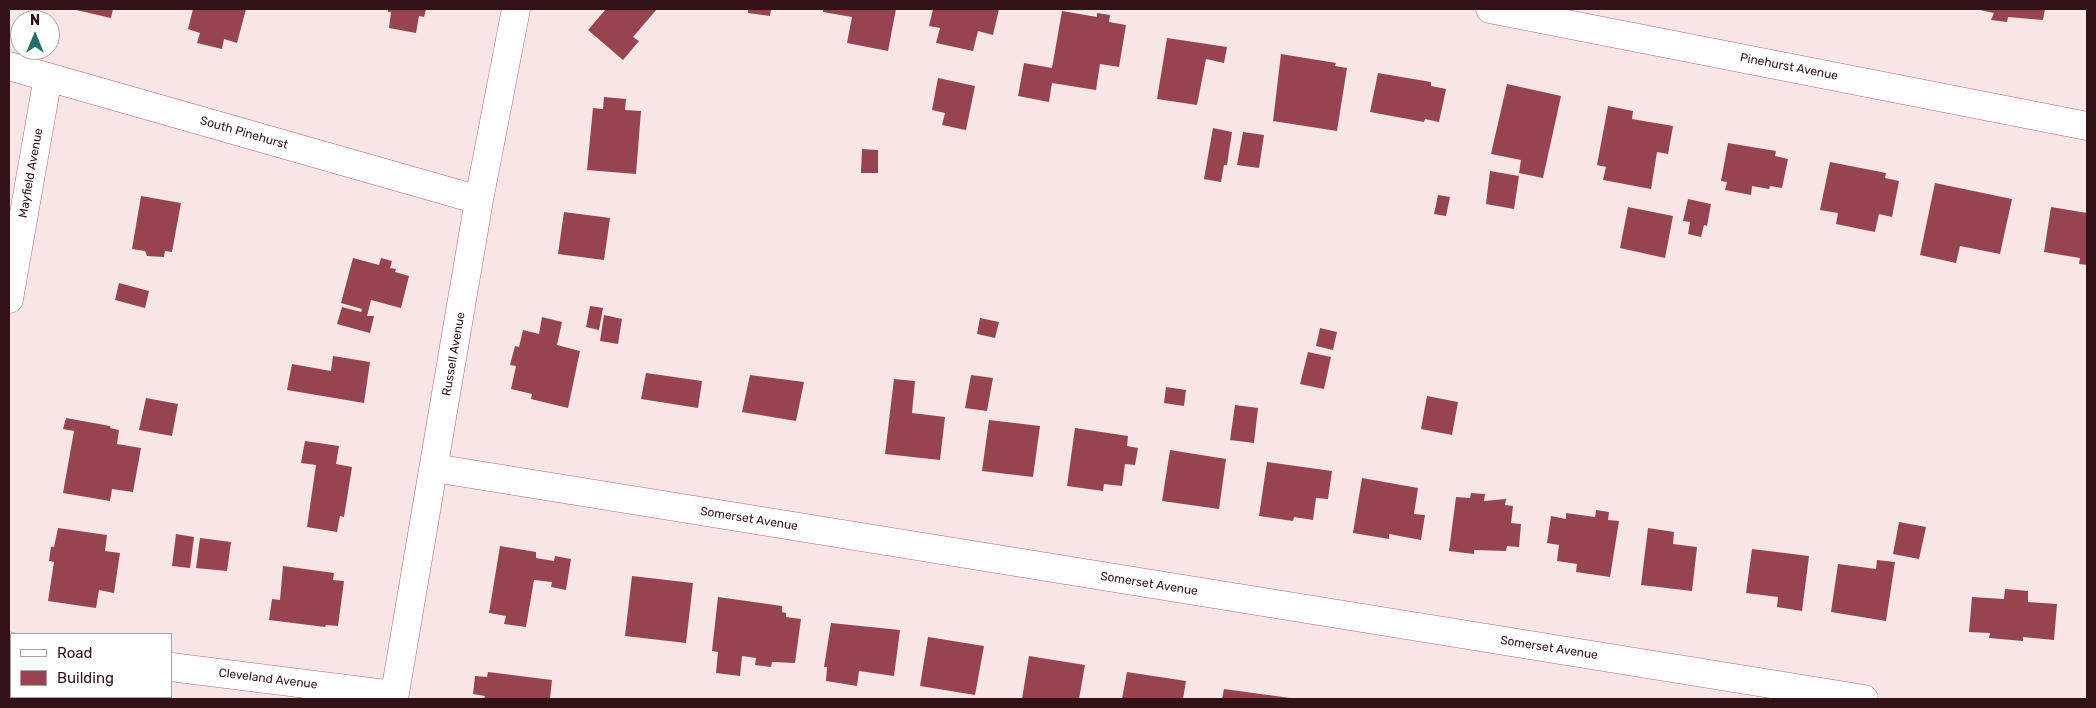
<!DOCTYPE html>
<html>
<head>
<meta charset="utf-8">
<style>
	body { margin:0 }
	#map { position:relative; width:2096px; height:708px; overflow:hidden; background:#f8e5e6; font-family:Rubik,sans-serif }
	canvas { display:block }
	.frame { position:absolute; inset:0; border:10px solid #331217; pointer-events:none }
	.legend { position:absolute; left:10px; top:633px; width:162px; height:65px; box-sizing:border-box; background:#fff; border:1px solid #ada0a2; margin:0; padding:6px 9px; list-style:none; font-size:15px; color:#331217 }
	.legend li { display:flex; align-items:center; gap:10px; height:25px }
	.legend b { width:25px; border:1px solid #ada0a2 }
	.north { position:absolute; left:10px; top:10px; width:50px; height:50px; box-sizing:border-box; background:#fff; border:1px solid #ada0a2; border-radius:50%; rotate:0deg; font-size:14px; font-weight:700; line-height:20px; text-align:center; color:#331217 }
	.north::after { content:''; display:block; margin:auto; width:18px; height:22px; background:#236e6d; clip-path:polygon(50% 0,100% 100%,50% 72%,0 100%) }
</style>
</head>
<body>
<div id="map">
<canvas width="2096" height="708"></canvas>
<div class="frame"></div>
<ul class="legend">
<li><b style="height:6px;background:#fff"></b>Road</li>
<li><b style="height:14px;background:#964550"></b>Building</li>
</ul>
<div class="north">N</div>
</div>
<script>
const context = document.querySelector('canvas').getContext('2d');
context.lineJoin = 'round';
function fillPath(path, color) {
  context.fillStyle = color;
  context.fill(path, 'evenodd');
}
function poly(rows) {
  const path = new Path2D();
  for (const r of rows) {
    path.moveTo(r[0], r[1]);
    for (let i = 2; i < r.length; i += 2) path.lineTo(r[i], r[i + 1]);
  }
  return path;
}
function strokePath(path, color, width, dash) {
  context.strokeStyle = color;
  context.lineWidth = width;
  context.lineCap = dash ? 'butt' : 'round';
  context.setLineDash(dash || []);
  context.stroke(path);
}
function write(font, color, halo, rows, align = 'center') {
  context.font = font + ' Rubik,sans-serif';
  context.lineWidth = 5;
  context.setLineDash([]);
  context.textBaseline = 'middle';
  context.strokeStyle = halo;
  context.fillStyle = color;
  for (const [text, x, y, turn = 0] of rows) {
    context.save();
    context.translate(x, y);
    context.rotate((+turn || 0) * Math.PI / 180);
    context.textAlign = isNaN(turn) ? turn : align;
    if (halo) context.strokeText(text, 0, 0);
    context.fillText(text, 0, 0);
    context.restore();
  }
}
const building = poly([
	[72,9,113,9,111,18],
	[193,9,246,9,237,43,224,39,222,49,197,43,200,33,188,29],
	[388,9,426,9,424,17,419,16,416,33,389,28,391,12,388,12],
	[606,9,657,9,633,37,639,41,623,60,588,30],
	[748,9,771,9,770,16,748,13],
	[823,9,896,9,888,51,847,43,852,17,823,12],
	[933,9,999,9,993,35,978,31,973,51,936,43,940,28,929,26],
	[1976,9,2045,9,2043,20,2008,17,2007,22,1991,20,1994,13],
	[1062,11,1097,17,1097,13,1110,15,1109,22,1126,25,1119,67,1100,64,1096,90,1052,83,1049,102,1018,96,1024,63,1052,68],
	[1167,38,1227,47,1224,63,1206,59,1197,105,1157,99],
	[1281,54,1336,63,1335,66,1347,68,1337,131,1273,121],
	[1378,73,1431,82,1431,86,1446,89,1439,122,1425,119,1424,122,1370,112],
	[938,78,975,86,966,130,942,125,945,113,932,110],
	[1507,84,1561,96,1543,178,1519,173,1521,160,1491,154],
	[604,97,626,99,625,110,641,111,636,174,587,170,593,108,603,109],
	[1608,106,1633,111,1632,119,1673,126,1668,154,1657,152,1651,189,1603,180,1606,167,1597,165],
	[1213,128,1232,132,1227,165,1224,165,1221,182,1204,179],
	[1243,132,1264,135,1259,168,1237,165],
	[1728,143,1776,151,1775,156,1788,159,1782,188,1770,186,1769,189,1752,186,1751,195,1725,190,1727,182,1721,181],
	[862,149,878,150,878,173,861,173],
	[1830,162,1886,173,1885,178,1899,181,1892,217,1879,214,1875,232,1836,224,1838,213,1820,210],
	[1490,171,1519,176,1514,209,1486,204],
	[1935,183,2012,199,2000,254,1960,246,1956,263,1920,255],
	[1438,195,1450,197,1446,216,1434,214],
	[141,196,181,203,172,252,165,251,164,257,147,256,145,251,132,249],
	[1688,199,1711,204,1707,226,1704,225,1701,237,1688,234,1690,222,1683,221],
	[1628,207,1673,216,1665,258,1620,248],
	[2051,207,2087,213,2087,265,2079,264,2080,258,2044,252],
	[564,212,610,218,604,260,558,254],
	[353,258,379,265,381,258,392,261,390,268,396,269,395,272,409,276,401,308,371,300,367,316,374,316,370,333,337,324,342,307,361,312,362,309,341,303],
	[119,283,149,291,145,308,115,300],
	[590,306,603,308,599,330,586,327],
	[604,315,622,319,618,344,600,341],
	[542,317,562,322,557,345,580,351,568,408,531,399,532,394,511,389,516,366,510,365,515,346,519,347,523,330,539,334],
	[980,318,999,322,995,338,977,334],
	[1320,328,1337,332,1333,350,1316,346],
	[1308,352,1331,357,1324,389,1300,384],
	[333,356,370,362,364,403,287,390,292,364,331,371],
	[646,373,702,381,698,408,641,399],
	[750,375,804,382,796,421,742,412],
	[971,375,993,378,987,411,965,408],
	[894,379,915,381,912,413,945,417,940,460,885,454],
	[1166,387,1186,390,1184,406,1164,403],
	[1427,396,1458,402,1452,435,1421,429],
	[146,398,178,404,172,436,139,430],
	[1235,405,1258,408,1254,443,1230,440],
	[66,418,110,426,110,428,119,430,117,444,141,448,133,492,112,489,110,501,63,493,74,431,63,429],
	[989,420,1040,426,1033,477,982,471],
	[1075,428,1128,436,1127,446,1138,448,1135,465,1125,464,1122,486,1104,484,1103,491,1067,486],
	[305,441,339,446,336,464,352,467,344,517,340,516,337,532,307,527,316,465,301,463],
	[1170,450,1226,459,1219,509,1162,501],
	[1267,462,1332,471,1328,499,1316,498,1313,520,1294,517,1293,521,1259,516],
	[1362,478,1418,488,1414,514,1425,515,1421,540,1389,534,1389,539,1353,533],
	[1471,493,1485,494,1484,501,1506,499,1505,505,1513,506,1511,523,1521,524,1519,547,1507,546,1506,551,1474,550,1474,554,1449,551,1456,497,1470,498],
	[1596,510,1609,512,1608,520,1619,521,1610,577,1576,572,1577,564,1557,561,1559,545,1547,543,1551,516,1566,519,1566,513,1595,517],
	[1899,522,1926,527,1919,559,1893,554],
	[58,528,107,535,105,551,120,553,114,593,99,590,96,608,48,601,54,562,49,561,51,547,54,547],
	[1648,528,1674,532,1673,544,1697,547,1692,591,1641,585],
	[176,534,194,537,190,568,172,566],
	[200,538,231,542,227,571,196,568],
	[500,546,536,552,536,558,554,561,555,556,571,559,566,590,551,587,552,582,534,580,526,627,504,624,506,616,489,613],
	[1752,549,1809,556,1802,611,1777,607,1778,597,1746,593],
	[1877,560,1895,562,1886,621,1831,612,1838,564,1876,569],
	[283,566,334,573,333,580,344,581,338,626,326,625,325,627,269,620,272,599,280,600],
	[632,576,693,583,686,643,625,636],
	[2005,589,2028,591,2028,602,2057,604,2054,640,2023,637,2023,641,1989,638,1990,633,1969,632,1972,597,2004,599],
	[718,597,782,606,782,612,786,613,786,617,801,619,795,663,772,662,771,667,755,665,756,658,742,656,740,676,716,673,718,652,712,651],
	[831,623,900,630,894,676,859,671,857,686,826,681,827,667,824,667],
	[928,637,984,646,975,695,920,686],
	[1029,656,1085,665,1079,699,1022,699],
	[488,672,552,680,550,699,484,699,485,696,473,694,475,676,487,677],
	[1127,672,1186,681,1183,699,1122,699],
	[1224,689,1290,698,1290,699,1222,699]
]);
const minor = poly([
	[1490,9,2087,126],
	[9,66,479,200],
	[9,299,48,77],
	[434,468,1864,699],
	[9,646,11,647],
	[171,667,394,695],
	[394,699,479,200,516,9]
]);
const streetNames = [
	["Pinehurst Avenue",1789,67,11],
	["South Pinehurst",244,133,16],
	["Mayfield Avenue",31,173,-80],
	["Russell Avenue",454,354,-80],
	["Somerset Avenue",749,519,9],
	["Somerset Avenue",1149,584,9],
	["Somerset Avenue",1549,648,9],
	["Cleveland Avenue",268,679,7]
];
fillPath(building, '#964550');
strokePath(minor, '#bb6770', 29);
strokePath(minor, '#fff', 28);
write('12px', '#331217', '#fff', streetNames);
</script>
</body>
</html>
